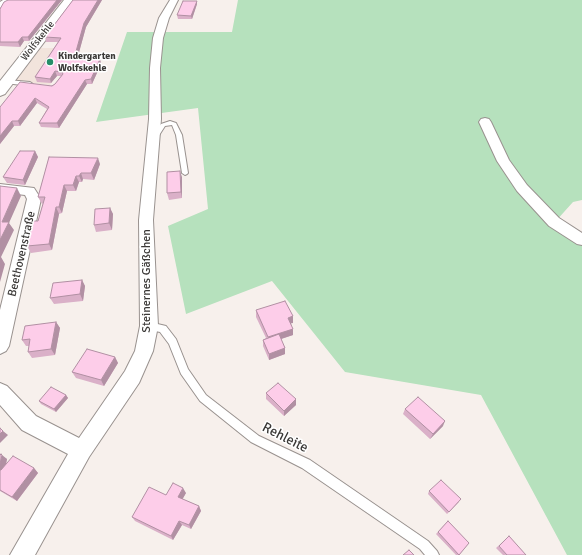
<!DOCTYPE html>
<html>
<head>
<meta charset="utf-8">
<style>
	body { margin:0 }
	canvas { display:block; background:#f7f0ec }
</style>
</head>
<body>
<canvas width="582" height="555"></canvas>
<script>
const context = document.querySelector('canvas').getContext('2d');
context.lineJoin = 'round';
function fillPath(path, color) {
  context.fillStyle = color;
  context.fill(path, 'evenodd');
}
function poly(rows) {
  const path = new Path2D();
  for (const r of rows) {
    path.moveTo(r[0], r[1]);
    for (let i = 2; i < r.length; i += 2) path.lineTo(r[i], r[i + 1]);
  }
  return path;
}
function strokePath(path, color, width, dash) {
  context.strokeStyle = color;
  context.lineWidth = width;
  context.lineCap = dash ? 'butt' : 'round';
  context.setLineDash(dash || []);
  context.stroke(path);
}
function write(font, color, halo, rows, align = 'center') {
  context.font = font + ' Signika,sans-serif';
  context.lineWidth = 3;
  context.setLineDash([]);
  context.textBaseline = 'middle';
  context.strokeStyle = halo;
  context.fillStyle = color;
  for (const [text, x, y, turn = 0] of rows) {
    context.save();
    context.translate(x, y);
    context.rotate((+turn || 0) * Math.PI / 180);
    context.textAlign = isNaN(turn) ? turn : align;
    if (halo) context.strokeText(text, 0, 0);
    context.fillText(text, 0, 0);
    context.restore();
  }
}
const built = poly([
	[38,48,79,48,56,75,50,85,16,81,15,79]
]);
const green = poly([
	[238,0,582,0,582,200,573,202,555,222,582,240,582,555,567,555,481,395,345,372,272,281,186,314,168,226,208,209,198,108,96,122,127,32,232,32]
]);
const lane = poly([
	[7,80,30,82,33,84,30,86,5,83,4,82,7,80],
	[170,121,176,123,182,135,188,173,187,174,185,175,182,173,176,135,172,125,165,126,156,140,154,141,151,139,161,124,170,121],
	[149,322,166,326,176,339,188,369,206,395,259,436,310,460,428,541,437,551,439,555,425,555,420,549,302,468,251,442,200,401,181,374,169,344,160,332,146,329,145,326,146,323,149,322]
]);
const street = poly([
	[3,0,14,0,0,8,0,2,3,0],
	[170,0,178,0,169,18,163,38,160,68,161,119,153,220,158,326,153,351,139,383,89,457,35,555,10,555,68,454,22,430,0,405,0,383,7,386,36,416,79,438,125,371,135,351,140,326,139,220,149,119,150,68,153,38,159,18,170,0],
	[485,118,489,119,491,122,509,160,527,185,559,218,582,233,582,245,577,244,549,226,517,191,497,161,479,122,481,119,485,118],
	[0,184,34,188,41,199,9,346,6,351,0,354,0,310,27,199,25,195,0,192,0,184]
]);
const secondary = poly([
	[64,0,76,0,5,94,0,96,0,81,64,0]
]);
const wall = poly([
	[8,0,62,0,29,41,24,41,20,47,0,46,0,9],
	[73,0,102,0,86,27,78,55,100,59,101,64,92,84,87,84,59,128,41,127,39,123,47,109,37,103,20,126,14,126,0,144,0,107,55,84,61,76,57,76,51,83,37,82,35,77,58,42,46,42,45,37],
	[197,4,192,19,178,19,177,15],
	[35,151,38,157,25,185,7,183,3,177],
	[49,157,100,164,94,180,83,179,82,182,79,182,76,191,67,191,62,213,59,214,52,250,31,253,27,246,38,221,43,203,42,204,38,197],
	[182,177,182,198,169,200,167,193],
	[110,208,113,214,112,230,96,232,94,225],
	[82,280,85,286,83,301,54,304,50,298],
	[256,310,293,316,293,323,291,323,293,335,281,339,285,348,285,354,269,360,263,346,263,340,266,338,256,317],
	[56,322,60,328,55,355,32,358,28,352,29,346,26,346,22,340],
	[115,357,118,363,104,386,76,378,72,372],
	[266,393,296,405,284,416,266,399],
	[66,395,68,398,56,412,41,404,39,401],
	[405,409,443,426,430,439,403,414],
	[0,455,7,459,6,465,34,468,38,473,17,501,0,491],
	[429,491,459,502,447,514,428,494],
	[186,493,182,499,199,506,201,511,191,529,182,525,173,540,135,521,132,517,166,495],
	[448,521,469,543,459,555,456,555,436,534],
	[509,536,526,555,503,555,496,548]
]);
const shadedWall = poly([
	[57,0,62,0,29,41,28,37],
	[98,0,102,0,86,27,77,60,75,55,84,23],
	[197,1,197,4,192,19,191,16],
	[22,37,24,41,20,47,18,42],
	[100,59,101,64,92,84,91,79],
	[55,71,57,76,51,83,50,79],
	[85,80,87,84,59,128,57,123],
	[35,98,37,103,20,126,18,121],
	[12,121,14,126,0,144,0,136],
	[35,151,38,157,25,185,23,180],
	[98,158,100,164,94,180,91,173],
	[180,171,182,177,182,198,181,192],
	[81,173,83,179,82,182,79,176],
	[76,176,79,182,76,191,73,185],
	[64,185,67,191,62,213,59,207],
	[17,188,21,196,9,223,14,230,1,257,5,264,0,282,0,240,2,222],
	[56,207,59,214,52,250,49,244],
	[110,208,113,214,112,230,109,223],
	[82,280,85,286,83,301,80,294],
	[293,316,293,323,288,324,288,318],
	[56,322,60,328,55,355,51,349],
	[293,329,293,335,269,343,268,337],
	[285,348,285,354,269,360,269,354],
	[115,357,118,363,104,386,101,380],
	[66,395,68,398,56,412,54,409],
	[296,399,296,405,284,416,284,411],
	[445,421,443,426,430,439,433,434],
	[3,431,8,435,0,443,0,434],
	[2,455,7,459,4,473,0,470,0,464],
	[34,468,38,473,17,501,12,497],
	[183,488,186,493,181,502,178,497],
	[199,506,201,511,191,529,189,525],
	[179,521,182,525,173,540,171,536]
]);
const building = poly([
	[8,0,57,0,28,37,22,37,18,42,0,42,0,9,4,2,8,0],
	[73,0,98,0,84,23,75,55,97,55,95,59,100,59,91,79,85,80,57,123,39,123,49,107,35,98,18,121,12,121,0,136,0,107,20,82,52,86,55,84,63,74,62,72,55,71,50,79,35,77,61,38,45,37,73,0],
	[183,1,197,1,191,16,177,15,183,1],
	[20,151,35,151,23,180,3,177,20,151],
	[49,157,98,158,91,173,81,173,79,176,76,176,73,185,64,185,59,207,56,207,49,244,27,246,33,221,38,221,45,197,38,197,49,157],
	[180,171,181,192,167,193,167,172,180,171],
	[0,186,17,188,2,222,9,222,0,240,0,186],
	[110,208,109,223,94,225,95,209,110,208],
	[82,280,80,294,50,298,53,283,82,280],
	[285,301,293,316,288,318,293,329,268,337,256,310,285,301],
	[56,322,51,349,28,352,30,339,22,340,25,326,56,322],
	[279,334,285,348,269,354,263,340,279,334],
	[87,349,115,357,101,380,72,372,87,349],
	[278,383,296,399,284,411,266,393,278,383],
	[51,387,66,395,54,409,39,401,51,387],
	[418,397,445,421,433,434,405,409,418,397],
	[0,428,3,431,0,434,0,428],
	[1,454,2,455,0,464,0,455,1,454],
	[13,456,34,468,12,497,0,490,0,470,1,470,13,456],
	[441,480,461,499,449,512,429,491,441,480],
	[173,483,183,488,178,497,199,506,189,525,179,521,171,536,132,517,149,487,166,495,173,483],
	[448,521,469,543,459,555,438,532,448,521],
	[509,536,526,555,507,555,499,546,509,536],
	[409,550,414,555,403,555,409,550]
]);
const markers = [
	[50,62,4,"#268d69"]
];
const farStreetnames = [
	["Wolfskehle",38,41,-52]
];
const farPoinames = [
	["Kindergarten",58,56],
	["Wolfskehle",58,68]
];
const streetNames = [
	["Beethovenstraße",22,254,-77],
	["Steinernes Gäßchen",147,281,-90]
];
const nearStreetnames = [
	["Rehleite",285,438,27]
];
fillPath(built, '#f2e4dc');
fillPath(green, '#b6e1bd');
strokePath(lane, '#99928f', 2);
strokePath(street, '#99928f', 2);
strokePath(secondary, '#99928f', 2);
fillPath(lane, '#fff');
fillPath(street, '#fff');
fillPath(secondary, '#fff');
fillPath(wall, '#dab0c8');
fillPath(shadedWall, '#b190a3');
fillPath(building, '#fdcde9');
strokePath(building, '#b190a3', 1);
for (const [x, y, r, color] of markers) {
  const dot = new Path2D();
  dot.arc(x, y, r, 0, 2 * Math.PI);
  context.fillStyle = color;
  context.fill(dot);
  strokePath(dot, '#fff', 1.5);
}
write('10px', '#3b3937', '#fff', farStreetnames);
write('bold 10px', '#3b3937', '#fff', farPoinames, 'left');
write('12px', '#3b3937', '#fff', streetNames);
write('14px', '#3b3937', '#fff', nearStreetnames);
</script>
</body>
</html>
